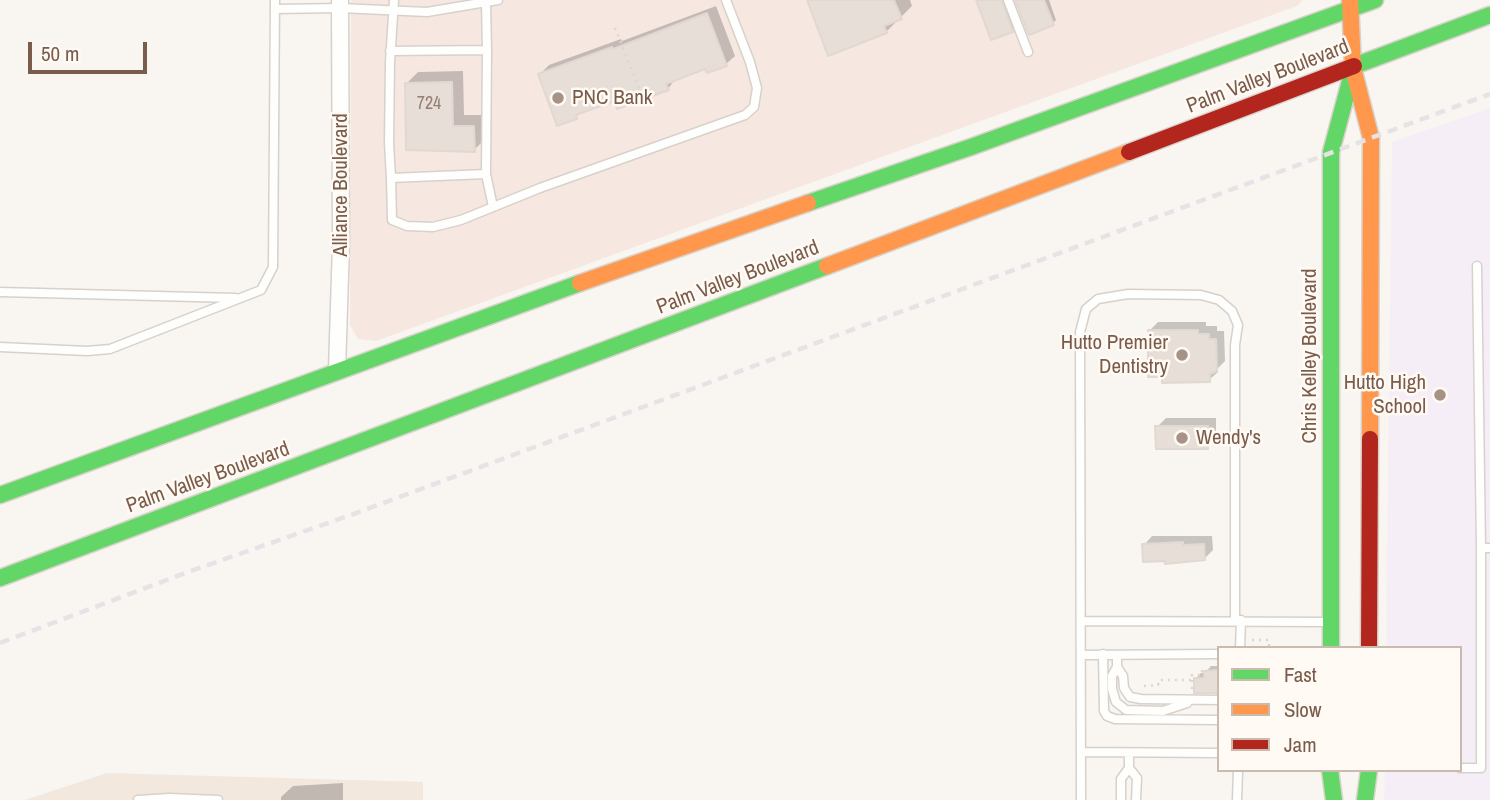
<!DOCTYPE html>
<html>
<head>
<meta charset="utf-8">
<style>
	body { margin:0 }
	#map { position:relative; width:1490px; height:800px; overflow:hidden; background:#f9f5f0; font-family:"Archivo Narrow",sans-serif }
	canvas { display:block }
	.legend { position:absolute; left:1217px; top:646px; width:245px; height:126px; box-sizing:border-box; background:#fffaf3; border:2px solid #cabbb1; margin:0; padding:9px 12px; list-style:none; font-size:21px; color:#7a5c4d }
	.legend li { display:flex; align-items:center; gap:14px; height:35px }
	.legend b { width:35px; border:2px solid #cabbb1 }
	.scale { position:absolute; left:28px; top:42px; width:119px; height:32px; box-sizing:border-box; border:4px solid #7a5c4d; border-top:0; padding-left:9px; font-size:21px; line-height:24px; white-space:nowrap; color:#7a5c4d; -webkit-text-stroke:5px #fffaf3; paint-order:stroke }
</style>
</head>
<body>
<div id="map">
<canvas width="1490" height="800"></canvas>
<ul class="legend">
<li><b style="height:9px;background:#63d668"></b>Fast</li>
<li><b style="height:9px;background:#ff974d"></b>Slow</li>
<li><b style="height:9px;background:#b3261e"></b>Jam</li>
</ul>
<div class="scale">50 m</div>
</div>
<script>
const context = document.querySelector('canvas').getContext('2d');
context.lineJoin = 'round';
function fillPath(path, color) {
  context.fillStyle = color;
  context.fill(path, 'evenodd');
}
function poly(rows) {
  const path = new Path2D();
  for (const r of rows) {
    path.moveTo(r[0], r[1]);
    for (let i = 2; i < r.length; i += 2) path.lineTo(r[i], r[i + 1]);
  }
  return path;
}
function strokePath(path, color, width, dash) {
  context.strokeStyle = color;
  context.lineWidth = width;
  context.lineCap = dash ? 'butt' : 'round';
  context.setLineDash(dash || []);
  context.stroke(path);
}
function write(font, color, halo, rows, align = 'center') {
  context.font = font + ' "Archivo Narrow",sans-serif';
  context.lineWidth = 5;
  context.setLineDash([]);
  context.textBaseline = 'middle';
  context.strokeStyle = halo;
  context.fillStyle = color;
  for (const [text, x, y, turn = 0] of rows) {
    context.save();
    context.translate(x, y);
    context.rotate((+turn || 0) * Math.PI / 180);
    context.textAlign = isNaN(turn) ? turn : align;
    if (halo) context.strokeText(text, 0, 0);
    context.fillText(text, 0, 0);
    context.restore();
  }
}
const residential = poly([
	[107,773,423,782,423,800,25,800]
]);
const commercial = poly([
	[351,0,1303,0,1297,6,376,341,358,339,350,325]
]);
const education = poly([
	[1490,108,1490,800,1384,800,1385,770,1460,770,1460,648,1386,648,1392,142]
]);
const shadow = poly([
	[809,0,910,0,912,6,886,32],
	[1001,0,1004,0,1014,28,1012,30],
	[1017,0,1049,0,1056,20,1053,23],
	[716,6,735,56,726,64,706,67,676,78,668,89,615,99,584,110,576,117,540,74,549,65,621,39,622,41],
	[463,71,464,115,485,115,486,138,474,150,407,83,418,72],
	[1158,322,1206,322,1206,326,1217,326,1217,331,1224,331,1225,361,1218,368,1218,372,1209,380,1149,331],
	[1166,418,1216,418,1216,439,1207,447,1157,427],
	[1152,536,1212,536,1213,550,1204,559,1144,545],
	[1211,666,1219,666,1219,691,1195,679,1201,673,1205,673],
	[343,783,343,800,281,800,281,797,293,786]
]);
const building = poly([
	[807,0,894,0,902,19,884,26,887,33,828,56,807,0],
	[976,0,1002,0,1013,32,991,40,976,0],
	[1015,0,1044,0,1054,25,1029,35,1015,0],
	[707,13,727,66,707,73,705,69,666,84,669,90,617,109,614,101,576,115,577,119,557,126,538,74,612,47,613,49,707,13],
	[452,82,453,126,474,126,475,152,406,150,405,83,452,82],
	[1148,330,1198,330,1198,334,1209,334,1209,339,1216,339,1217,371,1210,374,1210,382,1162,383,1162,377,1148,377,1148,330],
	[1155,426,1208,426,1208,449,1156,449,1155,426],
	[1183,542,1183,545,1204,544,1205,560,1165,564,1165,561,1143,562,1142,544,1183,542],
	[1219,670,1219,693,1194,693,1194,678,1204,678,1204,671,1219,670]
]);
const path = poly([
	[615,28,646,106],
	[1252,640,1269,640,1269,648],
	[1144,686,1158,685,1159,680,1192,680,1192,675,1202,675,1202,667],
	[1192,689,1192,680]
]);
const lane = poly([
	[1008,0,1028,52],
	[275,9,340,8,427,12,498,0],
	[390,51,487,50,486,2],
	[486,174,487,50],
	[391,178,389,143,390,62,394,0],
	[493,207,486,174,391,178,392,220,407,226,433,227,461,220,540,188,745,115,754,107,757,88,750,62,726,0],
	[1477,266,1481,548],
	[0,292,235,298],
	[0,347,87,351,110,349,261,290,273,267,275,0],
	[1081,621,1330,622],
	[1240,648,1241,620],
	[1103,654,1104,711,1107,716,1115,719,1219,720],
	[1081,655,1219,654],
	[1117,655,1117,667,1123,676,1124,688,1130,697,1141,699,1219,700],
	[1117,667,1112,676,1112,689,1116,702,1126,710,1163,711,1187,703],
	[1081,752,1219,753],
	[1129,768,1137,778,1136,800],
	[1460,768,1481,768,1481,548,1490,548],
	[138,800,169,798,218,800],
	[1081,800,1080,332,1086,309,1098,299,1128,294,1201,295,1219,300,1232,311,1238,325,1235,345,1235,620],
	[1121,800,1121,779,1129,768,1129,753],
	[1237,800,1238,770]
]);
const street = poly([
	[337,370,341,244,340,0]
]);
const fast = poly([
	[1354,66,1490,15],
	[808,203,971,147,1375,0],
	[0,495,580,283],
	[0,578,827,266],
	[1331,648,1331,152,1353,70],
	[1330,770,1334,800],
	[1365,800,1369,770]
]);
const slow = poly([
	[1350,0,1353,68,1371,138,1370,439],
	[827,266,1129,152],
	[580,283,808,203]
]);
const jam = poly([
	[1129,152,1354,66],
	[1369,648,1370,439]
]);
const rail = poly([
	[0,643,185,573,348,516,1490,94]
]);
const markers = [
	[558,98,7,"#a69286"],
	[1182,355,7,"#a69286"],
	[1440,395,7,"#a69286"],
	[1182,438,7,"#a69286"]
];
const numberNames = [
	["724",429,104]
];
const streetNames = [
	["Palm Valley Boulevard",1268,77,-21],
	["Alliance Boulevard",341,185,-90],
	["Palm Valley Boulevard",738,278,-21],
	["Chris Kelley Boulevard",1310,356,-90],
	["Palm Valley Boulevard",208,478,-20]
];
const poiNames = [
	["PNC Bank",572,98],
	["Hutto Premier",1168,343,"right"],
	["Dentistry",1168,367,"right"],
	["Hutto High",1426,383,"right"],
	["School",1426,407,"right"],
	["Wendy's",1196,438]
];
fillPath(residential, '#f2e8de');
fillPath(commercial, '#f6e8e1');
fillPath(education, '#f6eef6');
fillPath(shadow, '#0003');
fillPath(building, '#e6ded7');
strokePath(building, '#e2d8d2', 2);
strokePath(lane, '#d7d1cb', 11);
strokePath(street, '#d7d1cb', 19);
strokePath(fast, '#d9d2cb', 19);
strokePath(slow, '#d9d2cb', 19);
strokePath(jam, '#d9d2cb', 19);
strokePath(path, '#dcd5d0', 2.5, [2, 5]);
strokePath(lane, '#fefefd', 8);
strokePath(street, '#fefefd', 16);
strokePath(fast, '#63d668', 16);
strokePath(slow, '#ff974d', 16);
strokePath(jam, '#b3261e', 16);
strokePath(rail, '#e6e3e7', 4.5, [10, 7]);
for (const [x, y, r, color] of markers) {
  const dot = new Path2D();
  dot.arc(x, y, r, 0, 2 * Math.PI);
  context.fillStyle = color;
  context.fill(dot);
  strokePath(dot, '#fffaf3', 2.5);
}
write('18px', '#977e72', null, numberNames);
write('21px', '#7a5c4d', '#fffaf3', streetNames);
write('21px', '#7a5c4d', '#fffaf3', poiNames, 'left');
</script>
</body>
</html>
